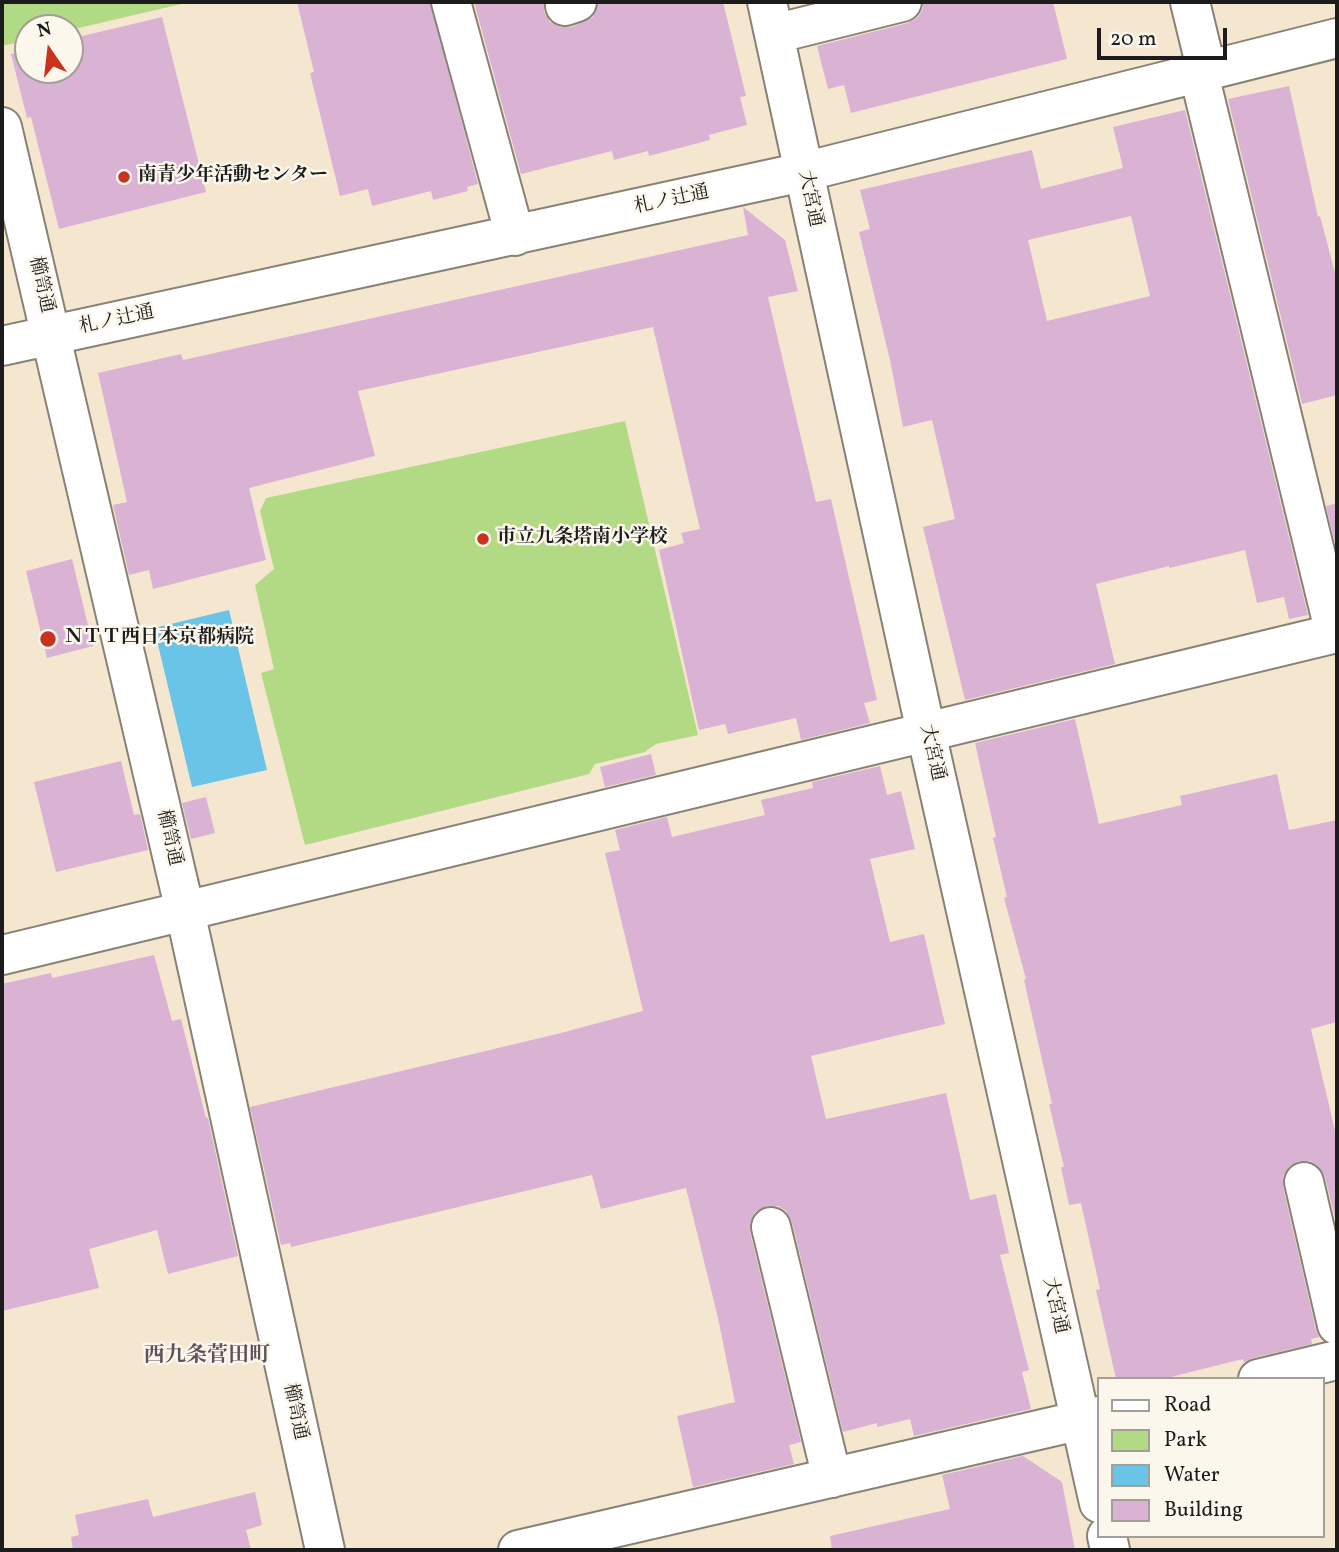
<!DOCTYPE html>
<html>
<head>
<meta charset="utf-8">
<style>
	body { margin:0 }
	#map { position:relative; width:1339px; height:1552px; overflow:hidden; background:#f5e7cf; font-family:Vollkorn,serif }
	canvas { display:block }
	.frame { position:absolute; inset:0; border:4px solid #1c1c1c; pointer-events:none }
	.legend { position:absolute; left:1097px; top:1377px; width:228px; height:161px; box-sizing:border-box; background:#fbf7ec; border:2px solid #a29f99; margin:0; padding:9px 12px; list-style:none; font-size:21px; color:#1c1c1c }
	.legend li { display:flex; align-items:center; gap:14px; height:35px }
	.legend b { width:35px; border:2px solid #a29f99 }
	.north { position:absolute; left:14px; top:14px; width:70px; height:70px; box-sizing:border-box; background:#fbf7ec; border:2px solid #a29f99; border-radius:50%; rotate:346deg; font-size:19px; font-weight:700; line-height:28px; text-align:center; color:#1c1c1c }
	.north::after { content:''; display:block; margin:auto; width:24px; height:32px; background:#c8321e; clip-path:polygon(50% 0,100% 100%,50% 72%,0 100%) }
	.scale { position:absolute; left:1097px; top:28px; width:130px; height:32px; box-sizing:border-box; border:4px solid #1c1c1c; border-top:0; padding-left:9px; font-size:21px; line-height:24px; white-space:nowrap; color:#1c1c1c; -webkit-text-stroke:5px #fbf7ec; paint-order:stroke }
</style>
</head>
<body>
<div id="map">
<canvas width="1339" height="1552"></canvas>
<div class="frame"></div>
<ul class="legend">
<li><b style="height:9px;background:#fff"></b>Road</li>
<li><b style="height:19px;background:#b2da85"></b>Park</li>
<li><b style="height:19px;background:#6ac4e7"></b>Water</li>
<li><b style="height:19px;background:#d9b2d4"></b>Building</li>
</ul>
<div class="north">N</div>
<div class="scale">20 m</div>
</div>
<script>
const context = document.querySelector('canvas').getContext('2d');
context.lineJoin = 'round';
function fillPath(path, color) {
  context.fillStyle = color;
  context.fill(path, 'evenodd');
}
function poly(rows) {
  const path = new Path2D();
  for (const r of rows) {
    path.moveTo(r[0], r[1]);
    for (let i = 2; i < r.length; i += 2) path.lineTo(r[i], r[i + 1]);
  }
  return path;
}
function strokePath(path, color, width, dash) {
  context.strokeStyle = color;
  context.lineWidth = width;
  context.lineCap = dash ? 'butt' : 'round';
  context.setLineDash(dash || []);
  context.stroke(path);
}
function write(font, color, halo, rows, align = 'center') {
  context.font = font + ' Vollkorn,"Noto Serif JP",serif';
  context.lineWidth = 5;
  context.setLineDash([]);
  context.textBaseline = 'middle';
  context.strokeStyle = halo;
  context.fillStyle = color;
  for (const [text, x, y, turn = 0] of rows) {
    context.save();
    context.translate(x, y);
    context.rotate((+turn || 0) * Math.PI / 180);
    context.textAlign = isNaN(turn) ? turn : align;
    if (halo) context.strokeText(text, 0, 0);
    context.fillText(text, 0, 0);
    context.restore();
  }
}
const green = poly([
	[2,2,190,2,70,30,70,28,28,28,28,40,2,46],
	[625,421,698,735,656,744,645,752,595,764,589,774,305,845,261,673,274,669,255,585,274,569,260,511,266,498]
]);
const water = poly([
	[229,610,267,770,192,787,154,628]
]);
const building = poly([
	[297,2,430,2,478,184,467,187,468,191,433,200,431,191,372,206,368,189,340,196,310,73,314,72],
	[474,2,544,2,544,12,550,22,561,27,572,27,593,17,598,2,723,2,746,96,740,97,747,125,709,135,710,140,649,156,648,151,614,160,612,151,521,174],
	[923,2,1053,2,1067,59,851,113,844,85,828,89,817,46,908,23,918,17,923,9],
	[162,17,206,192,59,229,31,117,27,118,11,54,28,50,28,70,70,70,70,39],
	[1289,86,1318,217,1320,216,1337,280,1337,395,1302,404,1228,99],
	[1185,110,1308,615,1289,619,1284,597,1257,603,1245,550,1169,568,1169,566,1096,584,1115,664,965,700,923,527,955,519,932,420,903,427,890,360,859,232,870,229,860,190,1032,150,1041,189,1123,168,1113,127],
	[1131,216,1150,296,1047,321,1028,240],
	[743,207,785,240,798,291,768,297,816,502,831,499,877,700,864,703,870,723,801,740,796,718,728,734,725,724,699,730,659,550,684,543,681,533,700,529,653,327,358,391,375,456,249,488,266,560,153,589,149,570,129,575,113,505,127,502,98,373,181,354,183,360,748,235],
	[1337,503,1337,551,1326,506],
	[72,559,93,646,47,658,26,571],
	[1075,719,1099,824,1182,805,1180,796,1277,774,1289,830,1337,820,1337,1022,1311,1029,1337,1139,1337,1226,1325,1177,1319,1167,1310,1161,1298,1161,1289,1167,1283,1176,1283,1187,1316,1330,1319,1337,1311,1339,1312,1344,1253,1358,1244,1362,1243,1359,1163,1379,1116,1379,1096,1290,1100,1289,1081,1203,1069,1205,1061,1167,1064,1167,1049,1104,1052,1104,1024,980,1026,979,1004,898,1007,897,993,838,996,837,975,743],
	[651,754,656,775,605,787,600,767],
	[121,761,134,815,140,814,148,850,56,872,34,782],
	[880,766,887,795,901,791,915,849,870,859,890,942,924,934,945,1024,811,1056,826,1119,946,1093,970,1200,996,1194,1009,1253,1000,1255,1029,1370,1022,1372,1031,1409,914,1436,910,1419,877,1427,877,1423,843,1432,792,1222,786,1211,778,1206,767,1206,755,1212,750,1222,750,1232,801,1442,789,1445,794,1464,693,1487,677,1416,735,1402,718,1318,686,1188,601,1209,592,1175,291,1247,290,1243,281,1245,250,1107,557,1034,643,1011,605,853,620,850,615,830,667,817,672,837,765,815,761,800,813,788,812,782],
	[206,797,215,833,191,839,182,803],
	[154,955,172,1021,181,1019,206,1118,208,1118,238,1256,168,1274,157,1230,89,1249,99,1288,2,1311,2,984,51,973,52,978],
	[1023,1456,1062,1482,1075,1550,832,1550,830,1536,950,1509,942,1475],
	[255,1492,262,1525,246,1530,251,1550,73,1550,71,1537,79,1535,75,1515,148,1499,153,1517]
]);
const minor = poly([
	[451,2,515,236],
	[767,2,926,732,1099,1503],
	[1190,2,1207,72],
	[565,6,577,2],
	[774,34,902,2],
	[1199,74,1335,634],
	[2,127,185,911,325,1550],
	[2,346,803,172,1337,38],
	[2,955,1337,633],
	[1304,1182,1337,1325],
	[771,1227,832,1478],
	[1258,1379,1337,1360],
	[1107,1536,1110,1550],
	[518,1550,1099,1416]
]);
const markers = [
	[124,177,7,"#c8321e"],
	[483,539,7,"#c8321e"],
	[48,639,9,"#c8321e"]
];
const poiNames = [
	["南青少年活動センター",138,177],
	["市立九条塔南小学校",497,539],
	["ＮＴＴ西日本京都病院",64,639]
];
const streetNames = [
	["大宮通",809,199,78],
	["札ノ辻通",672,201,-12],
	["櫛笥通",40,285,77],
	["札ノ辻通",117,321,-12],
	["大宮通",931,753,77],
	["櫛笥通",168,838,77],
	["大宮通",1054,1306,77],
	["櫛笥通",294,1412,78]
];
const neighbourhoodNames = [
	["西九条菅田町",207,1357]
];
fillPath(green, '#b2da85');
fillPath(water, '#6ac4e7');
fillPath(building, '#d9b2d4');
strokePath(minor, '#888276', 42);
strokePath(minor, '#fff', 38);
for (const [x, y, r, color] of markers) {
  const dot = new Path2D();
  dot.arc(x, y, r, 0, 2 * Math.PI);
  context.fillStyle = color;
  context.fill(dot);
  strokePath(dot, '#fbf7ec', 2.5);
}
write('bold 19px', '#1c1c1c', '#fbf7ec', poiNames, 'left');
write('19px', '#1c1c1c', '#fbf7ec', streetNames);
write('bold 21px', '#5e505c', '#fbf7ec', neighbourhoodNames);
</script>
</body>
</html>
